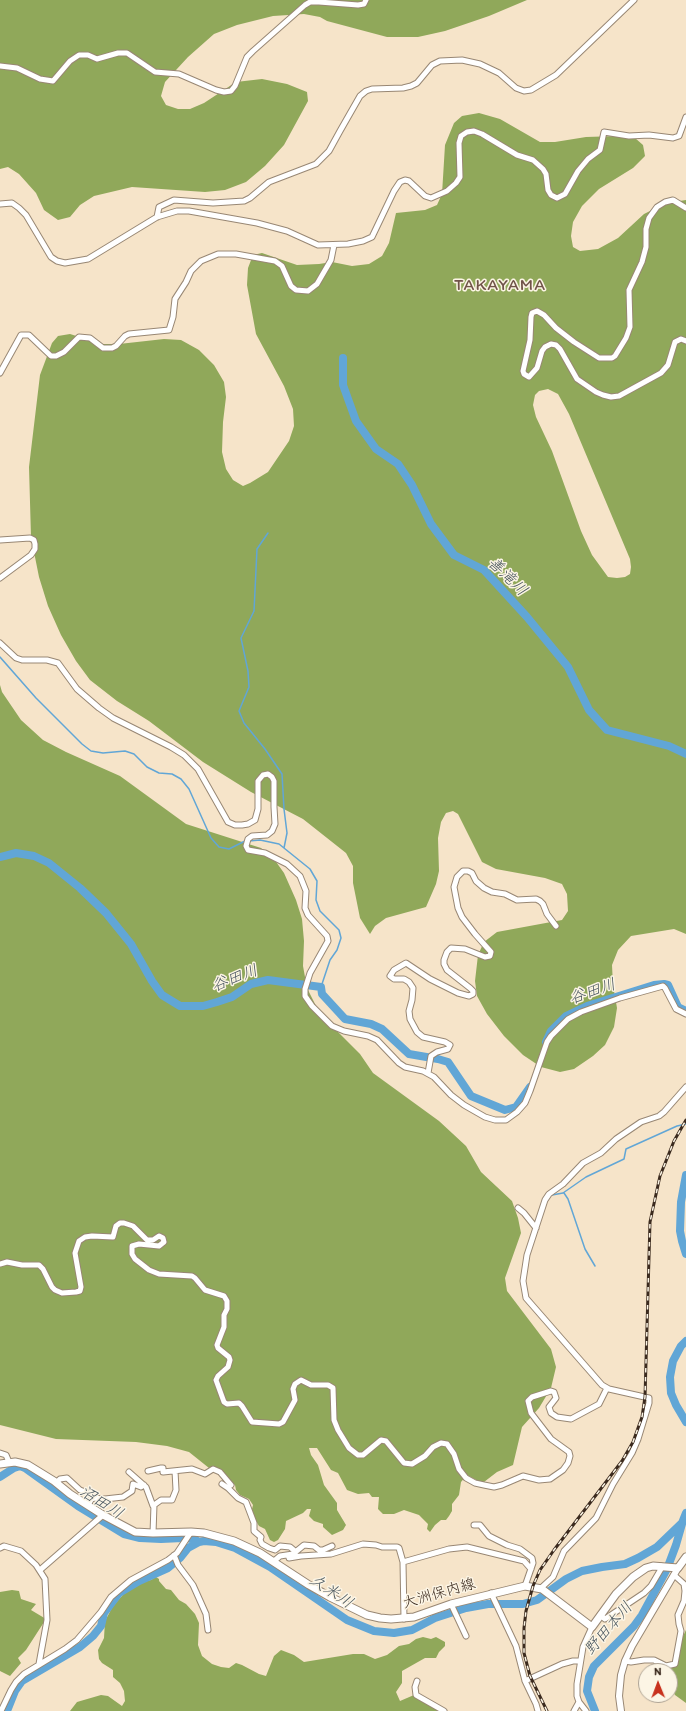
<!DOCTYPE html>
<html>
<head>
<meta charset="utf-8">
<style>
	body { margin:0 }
	#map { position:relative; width:686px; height:1711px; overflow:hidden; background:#f6e4c9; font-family:Itim,sans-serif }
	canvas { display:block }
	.north { position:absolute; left:638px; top:1663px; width:40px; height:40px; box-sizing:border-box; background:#fcf5e5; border:1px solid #afa495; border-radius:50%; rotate:359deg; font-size:11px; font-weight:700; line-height:16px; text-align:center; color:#3b2a1e }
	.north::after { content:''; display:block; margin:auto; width:14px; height:18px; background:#c8321e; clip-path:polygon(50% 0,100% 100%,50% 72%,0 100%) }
</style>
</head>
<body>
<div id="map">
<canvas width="686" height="1711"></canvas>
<div class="north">N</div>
</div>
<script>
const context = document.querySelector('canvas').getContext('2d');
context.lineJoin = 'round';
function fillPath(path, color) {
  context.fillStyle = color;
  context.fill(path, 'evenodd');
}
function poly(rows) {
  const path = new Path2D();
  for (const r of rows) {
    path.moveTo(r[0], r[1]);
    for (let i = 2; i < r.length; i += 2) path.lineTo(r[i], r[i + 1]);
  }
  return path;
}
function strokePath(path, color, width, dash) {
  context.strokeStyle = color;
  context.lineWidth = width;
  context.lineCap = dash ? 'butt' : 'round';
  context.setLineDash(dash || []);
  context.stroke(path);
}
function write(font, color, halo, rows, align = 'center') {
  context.font = font + ' Itim,"Klee One",sans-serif';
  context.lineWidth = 3;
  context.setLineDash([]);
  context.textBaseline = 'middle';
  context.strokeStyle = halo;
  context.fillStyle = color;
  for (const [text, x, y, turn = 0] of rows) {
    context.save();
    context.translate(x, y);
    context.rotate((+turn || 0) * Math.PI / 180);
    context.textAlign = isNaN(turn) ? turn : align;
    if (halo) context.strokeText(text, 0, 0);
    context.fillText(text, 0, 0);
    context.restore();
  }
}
const forest = poly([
	[0,0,527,0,489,16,445,31,418,37,387,37,327,21,320,17,304,14,273,16,237,25,214,34,188,57,165,82,161,96,166,105,178,109,190,109,204,103,236,82,262,79,287,84,307,92,308,101,284,145,265,166,246,182,225,190,205,192,132,187,94,196,80,205,70,217,58,220,44,210,36,193,19,174,8,167,0,169],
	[479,113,500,119,540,142,555,142,586,137,618,136,635,138,643,145,645,156,633,168,599,189,582,206,573,222,571,236,573,247,580,251,598,249,618,238,644,214,666,203,686,200,686,934,674,929,631,936,618,950,612,965,613,985,617,1008,614,1027,605,1045,593,1056,574,1069,560,1072,541,1067,523,1055,504,1036,487,1014,477,996,475,981,478,955,484,942,497,932,562,920,568,911,567,894,562,884,545,878,496,869,482,862,458,814,453,811,446,813,441,822,438,838,439,871,436,884,426,907,386,918,375,926,370,934,360,918,353,883,353,866,346,853,303,819,251,792,203,762,149,721,117,701,90,680,76,661,61,635,48,606,39,577,31,537,29,467,40,375,52,343,58,336,70,334,102,344,119,344,164,339,181,340,199,350,214,365,224,382,226,397,223,422,222,452,226,469,233,480,243,486,250,483,268,472,289,441,294,426,293,409,284,386,256,334,247,285,248,268,253,255,262,253,297,265,319,264,332,262,352,266,369,264,382,256,389,243,396,213,425,210,437,205,442,194,445,145,454,123,462,116],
	[548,389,558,394,569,414,630,559,631,567,630,574,625,577,617,578,608,577,592,555,581,531,552,451,536,417,533,405,535,395,539,391],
	[0,685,2,692,21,720,43,740,66,752,120,776,186,824,261,848,274,859,284,873,296,900,302,919,304,941,303,966,307,988,316,1006,335,1029,360,1054,373,1073,439,1121,466,1146,481,1172,512,1201,518,1218,521,1233,505,1278,507,1291,551,1349,556,1367,551,1388,539,1408,522,1427,513,1465,497,1472,484,1482,478,1481,467,1475,461,1482,459,1495,452,1504,452,1511,449,1516,446,1520,441,1520,435,1525,430,1532,427,1529,428,1524,419,1515,404,1510,394,1514,383,1514,378,1509,379,1497,372,1497,369,1493,358,1494,347,1490,338,1473,331,1470,317,1448,309,1448,311,1455,318,1465,324,1485,337,1503,337,1510,346,1525,343,1530,332,1535,323,1527,323,1524,314,1521,309,1516,311,1509,307,1509,303,1513,286,1521,285,1529,278,1540,274,1542,270,1540,265,1529,259,1526,256,1521,253,1515,252,1509,253,1505,249,1499,240,1495,236,1490,235,1485,230,1482,215,1467,209,1468,189,1452,167,1446,136,1442,56,1439,0,1425],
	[156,1577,159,1579,159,1581,166,1589,171,1590,179,1600,186,1604,195,1614,199,1623,198,1645,202,1656,212,1664,221,1667,229,1668,236,1663,242,1665,259,1674,266,1676,274,1656,281,1650,294,1655,304,1662,353,1654,364,1654,375,1659,387,1655,399,1646,409,1644,416,1639,423,1637,431,1639,436,1637,445,1642,445,1646,439,1652,436,1658,425,1658,402,1671,402,1683,396,1692,400,1701,414,1695,442,1711,70,1711,77,1702,101,1695,108,1696,122,1706,125,1701,124,1691,120,1683,113,1677,113,1670,102,1663,99,1659,98,1650,104,1638,105,1621,113,1606,129,1588,137,1583,151,1580],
	[12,1590,19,1591,21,1599,36,1604,31,1610,46,1619,26,1650,18,1658,21,1663,10,1676,0,1671,0,1592],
	[686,1630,686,1703,675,1695,670,1686,670,1672,674,1655]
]);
const stream = poly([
	[268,533,257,549,254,611,241,638,248,671,249,687,239,711,244,723,265,749,282,774,284,809,287,833,284,848],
	[0,657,36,698,82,744,91,751,103,753,125,751,134,754,147,767,159,773,172,774,181,779,189,789,211,838,219,847,229,849,245,841],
	[249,841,260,840,279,844,310,869,317,881,316,900,320,911,339,930,341,938,337,950,330,960,321,987],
	[564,1193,568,1199,585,1249,595,1266],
	[552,1195,563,1193,586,1177,624,1159,626,1149,677,1126,686,1124]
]);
const river = poly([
	[343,358,343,385,356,421,376,449,398,464,412,485,431,524,454,555,484,570,527,617,568,667,589,710,607,730,669,746,686,754],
	[0,857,16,853,34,856,49,863,80,888,106,913,131,944,152,981,162,995,180,1006,203,1006,217,1002,232,997,251,984,268,980,321,987,322,994,345,1019,371,1024,382,1029,409,1054,438,1059,448,1062,471,1096,505,1110,516,1107,530,1087],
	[546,1042,551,1031,566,1016,587,1006,654,985,664,984,668,985,678,1007,686,1011],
	[686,1175,681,1202,680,1231,682,1241,686,1254],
	[686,1341,681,1346,673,1361,670,1377,671,1393,676,1405,686,1422],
	[0,1477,14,1468,20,1466,25,1468,78,1506,124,1534,140,1538,161,1539,183,1538,194,1539,199,1542],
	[7,1711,15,1691,22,1681,80,1647,93,1636,101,1626,104,1613,119,1593,139,1581,168,1568,180,1558,188,1548,199,1542,204,1541,216,1542,235,1548,270,1567,347,1620,374,1631,394,1633,412,1630,435,1618,466,1608,488,1604,523,1604,537,1600,566,1579,582,1571,602,1567,625,1564,638,1558,657,1547,682,1523,686,1513],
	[595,1711,587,1691,589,1677,594,1666,634,1626,642,1615,667,1569,676,1545,682,1524]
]);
const minor = poly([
	[0,66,17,68,40,79,53,81,70,61,79,55,88,55,97,59,118,53,127,53,155,72,179,74,216,90,224,92,231,91,235,86,247,57,253,51,305,5,310,2,319,2,358,5,364,4,366,0],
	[0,204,12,203,19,208,26,215,51,257,57,261,65,263,88,259,157,217,177,211,189,211,257,223,287,231,318,245,348,244,363,241,372,237,394,191,400,182,405,180,409,181,425,196,431,198,447,191,456,183,460,177,459,143,461,136,467,132,474,131,482,134,517,155,533,160,543,169,546,174,548,190,551,195,557,198,565,194,578,171,588,159,600,150,604,132,629,136,649,135,673,138,679,136,686,117],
	[686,208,673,200,665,202,657,207,649,218,646,229,646,247,642,262,629,290,630,327,626,338,615,356,612,358,599,358,574,342,556,328,544,315,537,311,532,313,531,317,530,340,523,371,524,374,529,377,537,368,542,351,545,347,551,344,556,345,560,349,577,379,596,392,603,395,611,397,619,396,661,373,668,365,675,342,681,339,686,341],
	[157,217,159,207,174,200,213,203,244,201,250,198,269,182,316,164,329,151,340,131,360,96,366,91,372,89,403,88,411,86,417,83,432,65,440,61,462,60,480,64,499,73,516,88,524,91,531,90,556,75,634,0],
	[0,373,21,335,29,335,51,356,56,356,64,352,79,337,90,338,103,348,112,348,116,346,125,336,129,334,169,330,173,317,175,299,186,282,191,271,201,261,218,254,236,254,275,261,282,266,291,286,296,290,308,291,317,284,331,260,334,245],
	[0,540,30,538,34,540,35,544,35,549,31,555,0,578],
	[0,643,16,658,22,660,47,660,58,663,77,689,99,708,113,718,171,747,184,755,198,769,228,822,235,825,242,825,248,824,255,820,258,809,258,781,263,775,268,774,272,777,274,781,274,807,275,824,272,831,267,835,252,836,248,839,246,846,248,850,265,853,287,864,300,876,306,891,305,908,308,915,327,936,328,941,310,973,305,989,305,996,312,1006,332,1026,344,1031,368,1036,377,1040,399,1063,405,1067,423,1071,434,1077,451,1095,464,1105,485,1117,495,1120,506,1120,517,1112,525,1103,530,1091,547,1042,551,1036,568,1019,581,1012,620,998,663,986,665,988,676,1009,686,1014],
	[428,1073,431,1056,437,1052,448,1049,450,1045,445,1042,423,1037,417,1032,410,1019,409,1011,412,1000,413,988,409,982,404,979,394,979,390,976,394,970,406,963,430,979,458,993,469,996,473,994,473,991,470,988,447,970,444,964,444,960,447,952,451,948,465,949,485,957,490,956,491,952,475,934,462,917,458,908,454,887,457,877,463,871,468,871,472,873,476,881,484,888,492,892,505,894,517,900,536,899,540,901,543,904,547,914,556,926],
	[518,1208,524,1213,536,1228],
	[0,1264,7,1262,22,1265,39,1265,43,1269,52,1287,55,1290,62,1293,76,1292,80,1291,81,1287,75,1253,79,1241,85,1237,92,1236,113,1237,116,1226,120,1223,124,1223,133,1226,147,1240,153,1240,159,1236,163,1238,164,1242,159,1246,139,1244,132,1246,132,1254,135,1259,149,1270,159,1274,192,1276,195,1278,205,1290,224,1296,227,1301,227,1309,224,1315,224,1327,217,1345,218,1348,229,1357,230,1360,228,1367,218,1376,216,1380,224,1402,227,1404,239,1403,242,1406,252,1422,279,1424,283,1422,295,1400,293,1389,295,1384,301,1380,311,1385,328,1385,333,1388,334,1420,338,1430,349,1448,358,1455,363,1455,381,1440,386,1441,404,1463,412,1464,425,1456,433,1447,441,1443,447,1444,454,1454,459,1469,466,1478,475,1483,484,1485,494,1487,502,1485,523,1476,539,1480,550,1479,563,1470,568,1463,570,1456,569,1452,551,1439,531,1413,528,1401,532,1397,551,1391,554,1392,556,1398,549,1407,551,1413,557,1417,571,1419,599,1404,607,1388],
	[0,1453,6,1455,9,1462],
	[148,1471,161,1468,163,1468,163,1472,192,1469,205,1474,213,1469,220,1472,231,1485],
	[129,1472,146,1487,153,1506],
	[56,1483,60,1479,67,1478,80,1490,91,1494,92,1499],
	[222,1484,228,1488,238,1498,246,1502,254,1523,254,1531,261,1537,260,1540,262,1544,269,1548,275,1550,280,1546,290,1547,296,1552],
	[88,1505,92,1498,105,1499,123,1497,132,1491,133,1484,141,1487,144,1485],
	[474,1525,480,1525,489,1536,507,1545,520,1549,532,1558,533,1563,525,1586],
	[153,1533,154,1505,161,1500,172,1500,176,1490,175,1471],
	[0,1548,4,1546,21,1551,36,1565,45,1579,47,1620,39,1664],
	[174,1555,178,1565,193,1585,206,1614,208,1630],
	[289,1558,301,1556,331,1554,363,1544,376,1545,382,1547,397,1547,399,1548,403,1562,404,1619],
	[274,1561,280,1556,293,1554,304,1545,314,1546,319,1550,323,1550,332,1546],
	[403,1562,449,1549,467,1547,524,1561,531,1569],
	[40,1570,103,1515],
	[541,1588,553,1577,564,1551,596,1518,613,1484,632,1453,638,1439,649,1403,649,1398,609,1389,602,1385,526,1298,523,1281,527,1255,545,1200,549,1194,563,1184,583,1163,601,1153,616,1139,641,1122,659,1116,664,1112,686,1087],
	[491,1593,516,1646,525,1681,562,1664,573,1661,580,1661],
	[451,1604,466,1636],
	[600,1615,605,1619,644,1593,651,1586,661,1569,661,1566],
	[625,1661,631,1662,644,1660,654,1660,666,1666,675,1664,681,1631,679,1624,678,1615,684,1601,685,1591,684,1584,674,1575],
	[417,1681,415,1687,416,1695,444,1711],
	[525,1681,536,1704,538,1711],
	[1,1711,11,1690,16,1682,24,1674,65,1649,77,1640,101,1612,111,1597,131,1580,168,1560,177,1553,191,1532],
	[574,1711,579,1702],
	[586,1711,579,1702,577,1696,577,1684,583,1647,592,1627]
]);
const tertiary = poly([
	[621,1711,619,1696,621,1675,625,1661,632,1646,678,1568]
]);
const secondary = poly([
	[0,1464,15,1462,28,1465,54,1481,70,1494,103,1515,135,1532,153,1533,191,1532,204,1533,234,1541,260,1553,309,1585,330,1597,367,1615,380,1618,391,1619,414,1617,451,1604,525,1586,542,1589,592,1627,616,1594,633,1577,646,1568,653,1566,678,1568,686,1557]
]);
const rail = poly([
	[547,1711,530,1676,524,1653,524,1628,526,1611,533,1586,540,1570,554,1550,622,1461,633,1442,642,1417,645,1397,650,1222,660,1176,674,1141,686,1120]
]);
const streetNames = [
	["大洲保内線",439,1594,-16]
];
const waterNames = [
	["善滝川",507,577,44],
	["谷田川",235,979,-21],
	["谷田川",593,992,-19],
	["沼田川",101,1503,32],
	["久米川",331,1592,34],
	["野田本川",609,1629,-49]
];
const quarterNames = [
	["TAKAYAMA",500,286]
];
fillPath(forest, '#90a85a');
strokePath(stream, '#61a6d6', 1.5);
strokePath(river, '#61a6d6', 8);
strokePath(minor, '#988774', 7);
strokePath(tertiary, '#988774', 8);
strokePath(secondary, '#988774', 9);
strokePath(minor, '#fff', 5);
strokePath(tertiary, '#fff', 6);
strokePath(secondary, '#fff', 7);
strokePath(rail, '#3b2a1e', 3);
strokePath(rail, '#fcf5e5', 1.5, [4.5]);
write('15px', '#3b2a1e', '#fcf5e5', streetNames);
write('italic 16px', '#48555e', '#fcf5e5', waterNames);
context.letterSpacing = '1px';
write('17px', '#705349', '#fcf5e5', quarterNames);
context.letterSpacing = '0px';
</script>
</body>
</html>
